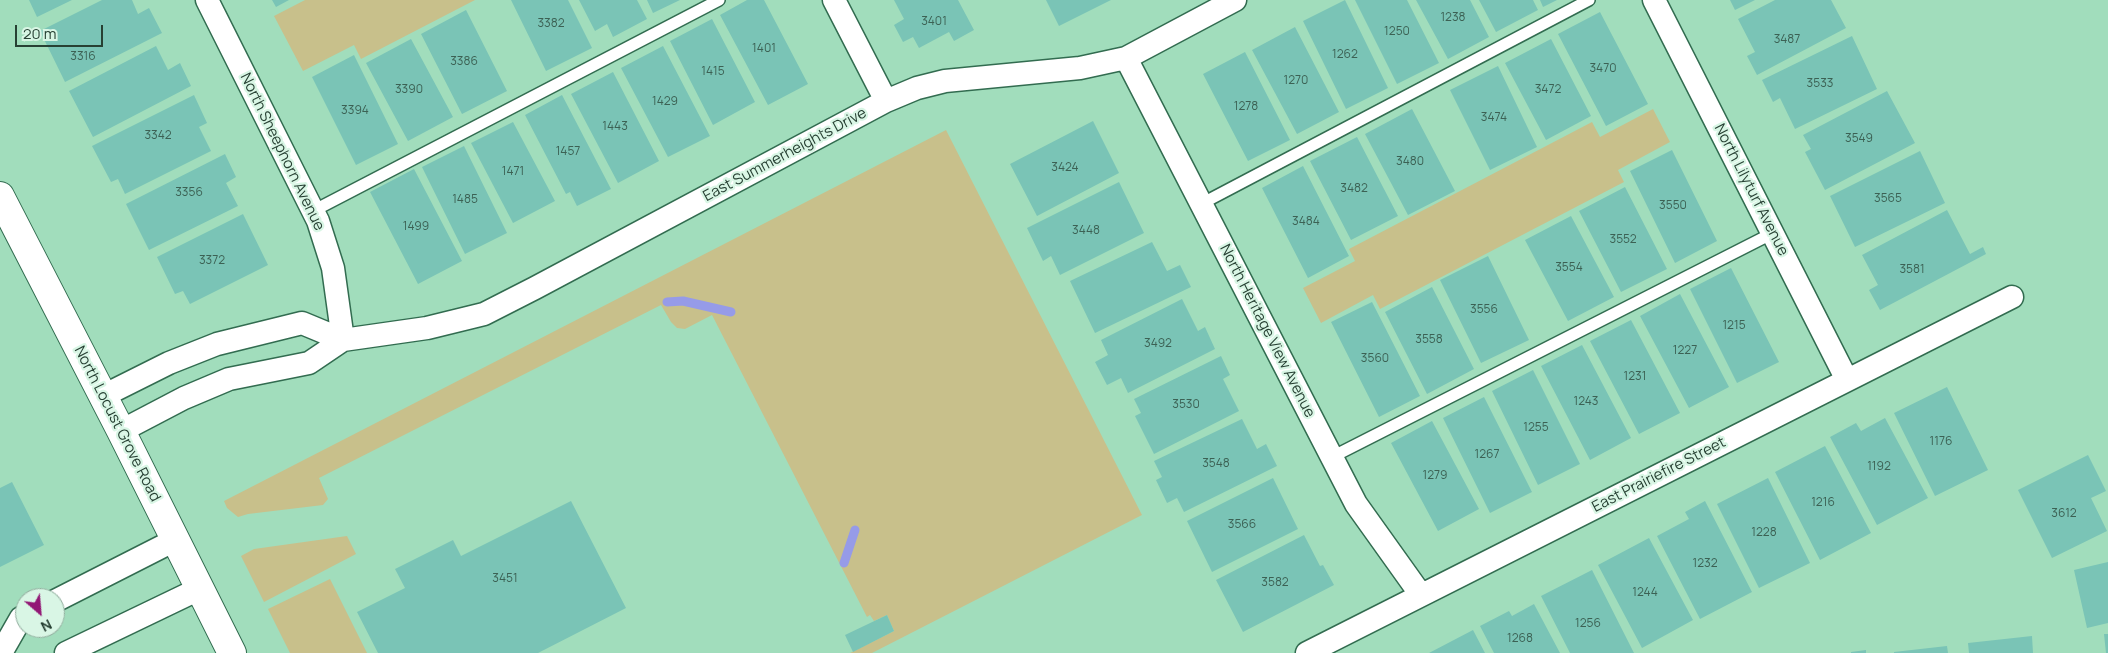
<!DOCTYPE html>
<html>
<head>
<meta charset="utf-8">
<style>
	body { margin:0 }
	#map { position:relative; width:2108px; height:653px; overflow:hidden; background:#a1ddbc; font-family:Manrope,sans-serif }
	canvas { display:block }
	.north { position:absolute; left:15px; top:588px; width:50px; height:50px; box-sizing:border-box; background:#d9f6e5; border:1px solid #92ad9e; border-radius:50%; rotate:153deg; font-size:14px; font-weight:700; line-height:20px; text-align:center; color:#274033 }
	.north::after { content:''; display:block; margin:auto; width:18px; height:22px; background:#921875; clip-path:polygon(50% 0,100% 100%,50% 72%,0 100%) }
	.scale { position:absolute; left:15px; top:25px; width:88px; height:22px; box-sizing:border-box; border:2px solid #274033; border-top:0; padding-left:6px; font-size:15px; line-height:18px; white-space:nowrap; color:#274033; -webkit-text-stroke:4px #d9f6e5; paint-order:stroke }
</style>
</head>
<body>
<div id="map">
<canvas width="2108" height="653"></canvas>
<div class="north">N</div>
<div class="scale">20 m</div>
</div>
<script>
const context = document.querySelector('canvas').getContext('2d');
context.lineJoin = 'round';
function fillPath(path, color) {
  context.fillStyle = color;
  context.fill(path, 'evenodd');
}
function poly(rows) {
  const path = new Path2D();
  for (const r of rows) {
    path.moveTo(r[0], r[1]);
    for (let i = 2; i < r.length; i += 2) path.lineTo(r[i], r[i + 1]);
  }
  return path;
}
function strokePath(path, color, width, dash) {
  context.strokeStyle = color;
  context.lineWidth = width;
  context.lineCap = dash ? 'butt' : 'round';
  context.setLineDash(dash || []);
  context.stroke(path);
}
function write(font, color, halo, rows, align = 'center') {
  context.font = font + ' Manrope,sans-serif';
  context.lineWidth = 4.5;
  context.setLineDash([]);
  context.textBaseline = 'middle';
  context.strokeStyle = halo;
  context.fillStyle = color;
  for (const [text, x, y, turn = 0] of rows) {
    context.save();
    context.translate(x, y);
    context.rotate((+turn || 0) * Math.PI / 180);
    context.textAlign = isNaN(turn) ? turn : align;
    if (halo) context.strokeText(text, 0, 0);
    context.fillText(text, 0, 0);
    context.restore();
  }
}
const green = poly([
	[305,0,475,0,361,59,354,45,303,71,274,16],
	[1653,109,1670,142,1618,170,1624,182,1380,309,1373,295,1321,323,1303,288,1355,261,1349,249,1592,122,1600,137],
	[946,130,1142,515,872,653,850,653,894,631,887,615,874,621,870,615,867,617,712,315,685,329,677,328,671,322,661,305,319,478,328,499,323,505,248,514,238,517,227,508,224,501],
	[347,536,356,554,264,602,241,556,254,549],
	[330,579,367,653,290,653,268,609]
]);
const stream = poly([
	[667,302,683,301,731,312],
	[844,563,855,530]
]);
const building = poly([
	[29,0,72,0,37,17],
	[102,0,132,0,138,14,149,8,162,33,65,82,40,31],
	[272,0,289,0,276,7],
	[511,0,568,0,592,48,546,71],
	[579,0,637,0,647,19,613,37,607,24,595,31],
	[647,0,680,0,653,13],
	[747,0,764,0,808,84,768,105,720,15],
	[894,0,958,0,974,30,954,41,949,32,919,48,913,37,903,42,894,25,904,19],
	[1046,0,1111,0,1059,26],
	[1345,0,1388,88,1346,109,1303,21],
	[1355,0,1407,0,1439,63,1397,84],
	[1416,0,1470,0,1489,37,1448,59],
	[1479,0,1533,0,1538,10,1496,32],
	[1540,0,1557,0,1543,7],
	[1730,0,1755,0,1735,10],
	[1775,0,1831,0,1846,28,1757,75,1747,56,1755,52,1738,19],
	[466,10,507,91,462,114,421,34],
	[1600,12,1648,104,1606,126,1558,34],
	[712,19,755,102,713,125,670,41],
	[1295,27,1339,112,1297,134,1252,50],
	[1852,36,1877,89,1795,129,1780,98,1773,102,1762,80],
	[411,39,453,117,408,141,366,63],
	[1551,39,1591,116,1546,140,1505,63],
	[156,46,168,70,180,63,191,86,93,137,69,91],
	[663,46,710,136,668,157,621,68],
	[1245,52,1290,140,1248,161,1203,74],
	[354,55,398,144,356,165,312,77],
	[1498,66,1537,147,1490,170,1450,90],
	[613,72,659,161,618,183,571,94],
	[1887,91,1915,143,1825,190,1805,152,1811,149,1803,135],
	[194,95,207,123,199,127,211,151,125,194,118,179,111,182,92,146],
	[562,95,611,189,577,206,570,192,566,194,525,115],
	[1412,109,1455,191,1408,215,1365,134],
	[1093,121,1119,173,1037,216,1010,164],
	[513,122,555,201,513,223,471,143],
	[1357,137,1398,216,1351,240,1310,161],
	[464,146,507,233,465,254,422,167],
	[1672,150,1717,241,1675,263,1630,171],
	[1920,151,1945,203,1855,247,1830,196],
	[225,154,236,177,226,183,238,206,149,250,126,204],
	[1303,166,1349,256,1308,278,1262,188],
	[414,169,462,261,418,284,370,192],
	[1119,182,1144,233,1060,275,1051,256,1043,261,1027,228],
	[1625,187,1667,269,1621,292,1579,211],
	[1947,210,1970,254,1983,247,1986,254,1880,310,1869,290,1878,285,1862,255],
	[243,214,268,265,190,304,183,291,175,294,157,257],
	[1571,216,1614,297,1568,321,1525,240],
	[1152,242,1167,271,1180,265,1191,287,1095,333,1070,281],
	[1488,256,1529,340,1481,363,1440,280],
	[1731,268,1779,362,1737,383,1690,289],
	[1432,287,1474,369,1427,394,1385,312],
	[1680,294,1729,387,1689,408,1640,316],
	[1182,299,1198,331,1205,327,1215,349,1128,393,1121,378,1107,385,1095,362,1108,355,1101,340],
	[1372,302,1420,396,1379,417,1331,322],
	[1631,320,1680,413,1639,434,1590,341],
	[1582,345,1631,438,1590,460,1541,366],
	[1221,356,1230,375,1223,379,1239,411,1154,454,1135,416,1141,413,1134,399],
	[1533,370,1580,464,1538,485,1492,391],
	[1947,387,1988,470,1935,496,1894,413],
	[1484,397,1532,492,1490,513,1443,418],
	[1885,418,1928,498,1877,525,1830,437,1856,423,1861,431],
	[1242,419,1257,449,1266,444,1277,466,1184,512,1177,498,1167,503,1156,480,1162,477,1154,461],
	[1432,421,1479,509,1438,531,1391,443],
	[1825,446,1871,533,1820,560,1775,472],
	[2088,455,2106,491,2091,498,2107,531,2052,558,2018,490],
	[1273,478,1298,529,1212,572,1187,521],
	[1768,478,1810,563,1759,588,1717,504],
	[12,482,44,545,0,567,0,488],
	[571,501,626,608,538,653,378,653,357,612,405,588,395,569,453,540,461,556],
	[1705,501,1752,592,1700,619,1657,536,1689,519,1685,512],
	[1304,535,1320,566,1323,565,1334,585,1243,632,1216,580],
	[1649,538,1693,620,1642,648,1598,565],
	[2108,562,2108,623,2087,628,2074,570],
	[1592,570,1634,653,1570,653,1541,596],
	[1534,604,1560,653,1494,653,1480,626,1509,611,1512,616],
	[887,615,894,631,853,652,845,635],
	[1473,630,1485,653,1429,653],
	[2104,634,2108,634,2108,653,2106,653],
	[2032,636,2033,653,1969,653,1968,643],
	[1947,646,1948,653,1894,653,1894,652],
	[1866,650,1866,653,1851,653,1851,652]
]);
const lane = poly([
	[1201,204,1589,0],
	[313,211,719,0],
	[1332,457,1773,233]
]);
const street = poly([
	[207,0,318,221,333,268,343,340,427,328,484,314,535,288,886,101,917,88,945,81,1080,68,1126,58,1235,0],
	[834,0,886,101],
	[1654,0,1847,380],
	[1126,58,1356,504,1421,595],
	[103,396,169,363,217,344,302,323,343,340,309,363,229,379,184,398,121,431],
	[55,601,175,540],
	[1,653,21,618,25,616],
	[66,653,199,589],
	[1307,653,2012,297]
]);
const secondary = poly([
	[0,196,121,431,232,653]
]);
const numberNames = [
	["1238",1453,18],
	["3401",934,22],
	["3382",551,24],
	["1250",1397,32],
	["3487",1787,40],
	["1401",764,49],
	["1262",1345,55],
	["3316",83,57],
	["3386",464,62],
	["3470",1603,69],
	["1415",713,72],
	["1270",1296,81],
	["3533",1820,84],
	["3390",409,90],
	["3472",1548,90],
	["1429",665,102],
	["1278",1246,107],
	["3394",355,111],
	["3474",1494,118],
	["1443",615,127],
	["3342",158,136],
	["3549",1859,139],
	["1457",568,152],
	["3480",1410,162],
	["3424",1065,168],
	["1471",513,172],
	["3482",1354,189],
	["3356",189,193],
	["3565",1888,199],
	["1485",465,200],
	["3550",1673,206],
	["3484",1306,222],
	["1499",416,227],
	["3448",1086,231],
	["3552",1623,240],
	["3372",212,261],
	["3554",1569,268],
	["3581",1912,270],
	["3556",1484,310],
	["1215",1734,326],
	["3558",1429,340],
	["3492",1158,344],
	["1227",1685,351],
	["3560",1375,359],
	["1231",1635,377],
	["1243",1586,402],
	["3530",1186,405],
	["1255",1536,428],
	["1176",1941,442],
	["1267",1487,455],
	["3548",1216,464],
	["1192",1879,467],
	["1279",1435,476],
	["1216",1823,503],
	["3612",2064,514],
	["3566",1242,525],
	["1228",1764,533],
	["1232",1705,564],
	["3451",505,579],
	["3582",1275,583],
	["1244",1645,593],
	["1256",1588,624],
	["1268",1520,639]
];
const streetNames = [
	["North Sheephorn Avenue",282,152,64],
	["East Summerheights Drive",785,155,-28],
	["North Lilyturf Avenue",1751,190,63],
	["North Heritage View Avenue",1267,331,63],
	["North Locust Grove Road",117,424,63],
	["East Prairiefire Street",1659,475,-27]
];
fillPath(green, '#c8c08b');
strokePath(stream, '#969be8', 9);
fillPath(building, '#7ac4b6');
strokePath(lane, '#326c50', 14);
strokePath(street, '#326c50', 25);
strokePath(secondary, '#326c50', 30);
strokePath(lane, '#fff', 11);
strokePath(street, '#fff', 22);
strokePath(secondary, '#fff', 28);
write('12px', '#3c6154', null, numberNames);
write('15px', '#274033', '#d9f6e5', streetNames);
</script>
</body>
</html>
